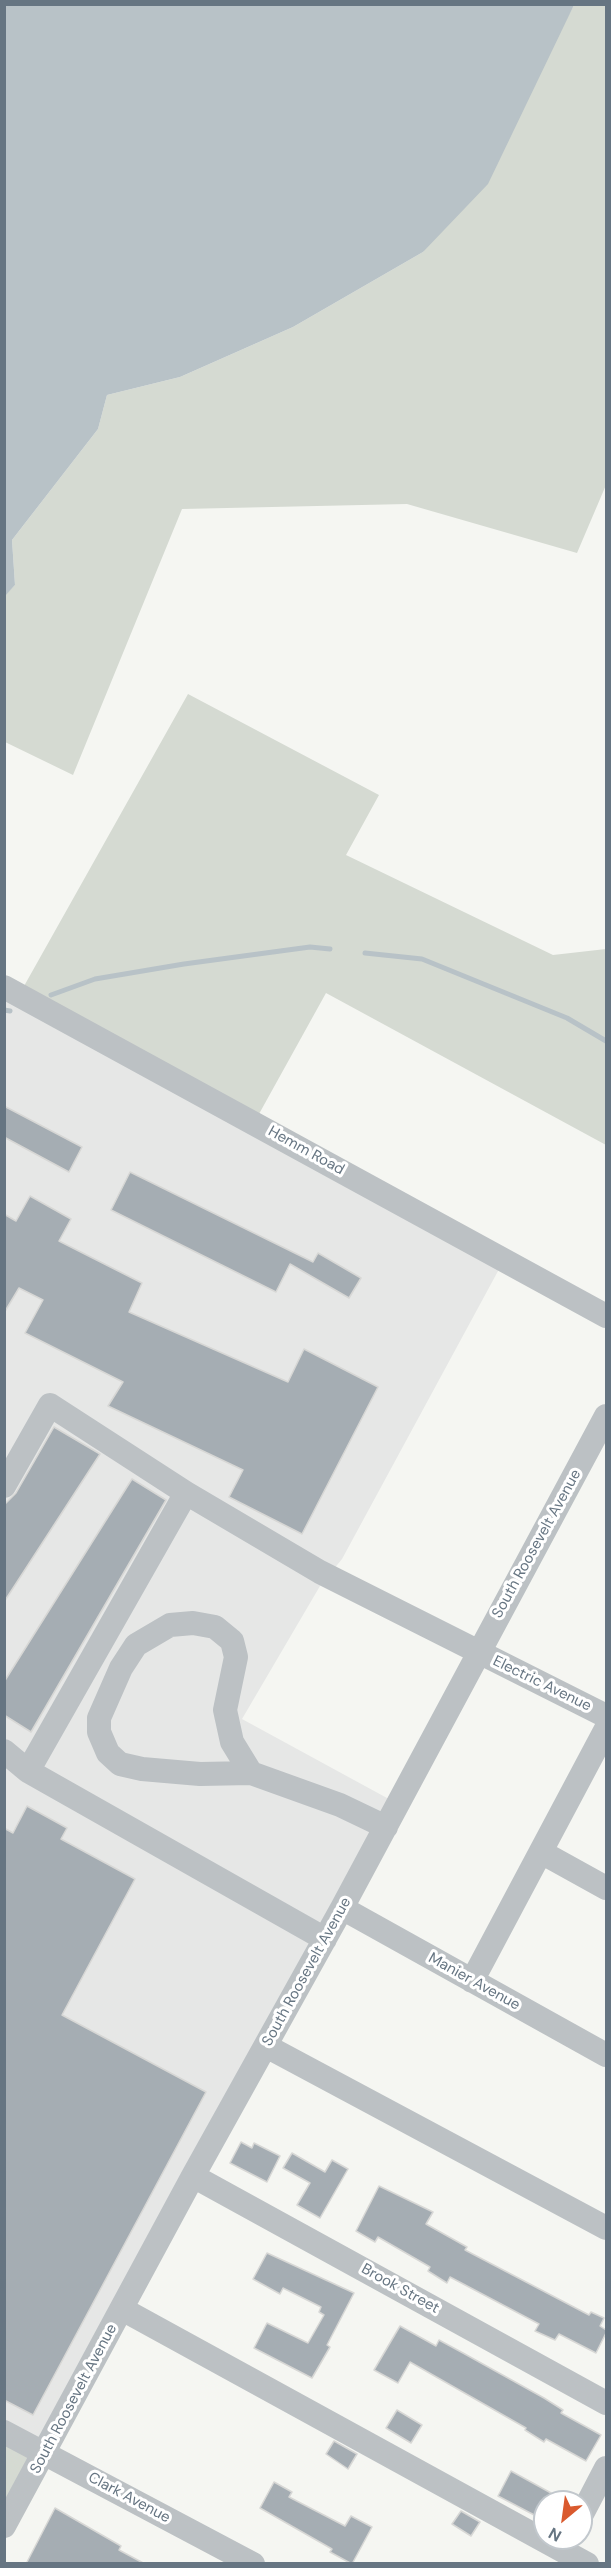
<!DOCTYPE html>
<html>
<head>
<meta charset="utf-8">
<style>
	body { margin:0 }
	#map { position:relative; width:611px; height:2568px; overflow:hidden; background:#f5f6f2; font-family:"DM Sans",sans-serif }
	canvas { display:block }
	.frame { position:absolute; inset:0; border:6px solid #667582; pointer-events:none }
	.north { position:absolute; left:533px; top:2490px; width:60px; height:60px; box-sizing:border-box; background:#fff; border:2px solid #c2c8cd; border-radius:50%; rotate:209deg; font-size:16px; font-weight:700; line-height:24px; text-align:center; color:#667582 }
	.north::after { content:''; display:block; margin:auto; width:21px; height:27px; background:#da5a2e; clip-path:polygon(50% 0,100% 100%,50% 72%,0 100%) }
</style>
</head>
<body>
<div id="map">
<canvas width="611" height="2568"></canvas>
<div class="frame"></div>
<div class="north">N</div>
</div>
<script>
const context = document.querySelector('canvas').getContext('2d');
context.lineJoin = 'round';
function fillPath(path, color) {
  context.fillStyle = color;
  context.fill(path, 'evenodd');
}
function poly(rows) {
  const path = new Path2D();
  for (const r of rows) {
    path.moveTo(r[0], r[1]);
    for (let i = 2; i < r.length; i += 2) path.lineTo(r[i], r[i + 1]);
  }
  return path;
}
function strokePath(path, color, width, dash) {
  context.strokeStyle = color;
  context.lineWidth = width;
  context.lineCap = dash ? 'butt' : 'round';
  context.setLineDash(dash || []);
  context.stroke(path);
}
function write(font, color, halo, rows, align = 'center') {
  context.font = font + ' "DM Sans",sans-serif';
  context.lineWidth = 6;
  context.setLineDash([]);
  context.textBaseline = 'middle';
  context.strokeStyle = halo;
  context.fillStyle = color;
  for (const [text, x, y, turn = 0] of rows) {
    context.save();
    context.translate(x, y);
    context.rotate((+turn || 0) * Math.PI / 180);
    context.textAlign = isNaN(turn) ? turn : align;
    if (halo) context.strokeText(text, 0, 0);
    context.fillText(text, 0, 0);
    context.restore();
  }
}
const built = poly([
	[4,987,504,1260,342,1559,320,1586,242,1719,398,1804,45,2454,4,2432]
]);
const green = poly([
	[574,5,606,5,606,485,577,553,407,504,182,509,73,775,5,742,4,596,15,585,12,540,98,429,107,395,180,377,293,327,423,252,546,58],
	[188,694,379,795,346,855,553,955,606,949,606,1145,326,993,254,1123,19,995],
	[5,2432,45,2454,5,2526]
]);
const water = poly([
	[5,4,574,5,488,184,423,252,293,327,180,377,107,395,98,429,12,540,15,585,5,596]
]);
const stream = poly([
	[365,953,422,959,567,1018,606,1041],
	[51,995,95,979,184,964,310,947,330,949],
	[4,1010,10,1011]
]);
const building = poly([
	[4,1106,82,1147,69,1172,4,1137,4,1106],
	[130,1172,313,1262,318,1253,361,1278,349,1298,290,1264,276,1292,111,1210,130,1172],
	[30,1196,71,1219,59,1241,142,1283,129,1312,288,1382,304,1349,378,1387,302,1534,229,1497,243,1470,108,1406,123,1382,25,1333,43,1300,19,1288,4,1313,4,1214,16,1221,30,1196],
	[54,1427,100,1454,4,1602,4,1505,16,1493,54,1427],
	[132,1479,166,1500,31,1732,4,1715,4,1682,132,1479],
	[27,1806,67,1828,61,1839,135,1879,62,2015,206,2092,33,2415,4,2400,4,1828,13,1833,27,1806],
	[241,2142,252,2148,254,2143,280,2156,267,2182,230,2163,241,2142],
	[292,2153,325,2172,332,2160,348,2169,320,2218,297,2205,310,2183,283,2168,292,2153],
	[379,2186,433,2212,426,2224,467,2247,465,2250,589,2315,591,2312,604,2318,600,2326,606,2330,606,2333,596,2353,559,2334,555,2340,535,2331,539,2324,450,2277,447,2283,428,2271,430,2267,378,2237,375,2242,356,2231,379,2186],
	[267,2253,354,2293,327,2345,330,2347,312,2378,254,2348,267,2323,308,2343,324,2315,319,2312,321,2307,283,2288,280,2294,253,2279,267,2253],
	[400,2326,436,2346,439,2340,463,2353,544,2398,563,2410,561,2413,601,2435,586,2461,546,2439,544,2442,525,2430,526,2428,410,2362,398,2383,374,2370,400,2326],
	[397,2410,422,2425,411,2443,386,2428,397,2410],
	[334,2441,357,2454,348,2469,326,2454,334,2441],
	[511,2471,551,2493,538,2517,498,2496,511,2471],
	[274,2482,292,2492,289,2497,345,2526,351,2516,372,2527,352,2564,330,2552,332,2549,260,2508,274,2482],
	[55,2508,121,2546,119,2550,145,2564,26,2564,55,2508],
	[461,2511,480,2522,471,2536,452,2524,461,2511]
]);
const minor = poly([
	[4,987,606,1316],
	[4,1486,50,1405,186,1493],
	[4,1751,28,1771],
	[251,1773,232,1742,225,1710,236,1657,232,1641,215,1627,193,1623,170,1625,136,1645,121,1668,99,1718,99,1732,108,1753,120,1764,142,1769,200,1774,251,1773,340,1805,386,1827],
	[541,1852,606,1888],
	[342,1908,606,2055],
	[325,1939,28,1771,186,1493,320,1572,606,1716],
	[472,1981,606,1729],
	[266,2046,606,2228],
	[193,2176,606,2403],
	[122,2309,587,2564],
	[4,2432,253,2564],
	[581,2516,606,2468],
	[4,2526,193,2176,342,1908,606,1416]
]);
const streetNames = [
	["Hemm Road",306,1151,29],
	["South Roosevelt Avenue",537,1544,-61],
	["Electric Avenue",542,1684,26],
	["South Roosevelt Avenue",307,1972,-61],
	["Manier Avenue",474,1982,29],
	["Brook Street",400,2289,29],
	["South Roosevelt Avenue",74,2399,-62],
	["Clark Avenue",129,2498,28]
];
fillPath(built, '#e6e7e6');
fillPath(green, '#d5dad2');
fillPath(water, '#b8c2c7');
strokePath(stream, '#b8c2c7', 5);
fillPath(building, '#a5adb3');
strokePath(building, '#d7d7d5', 1.5);
strokePath(minor, '#bcc1c4', 24);
write('15px', '#667582', '#fff', streetNames);
</script>
</body>
</html>
